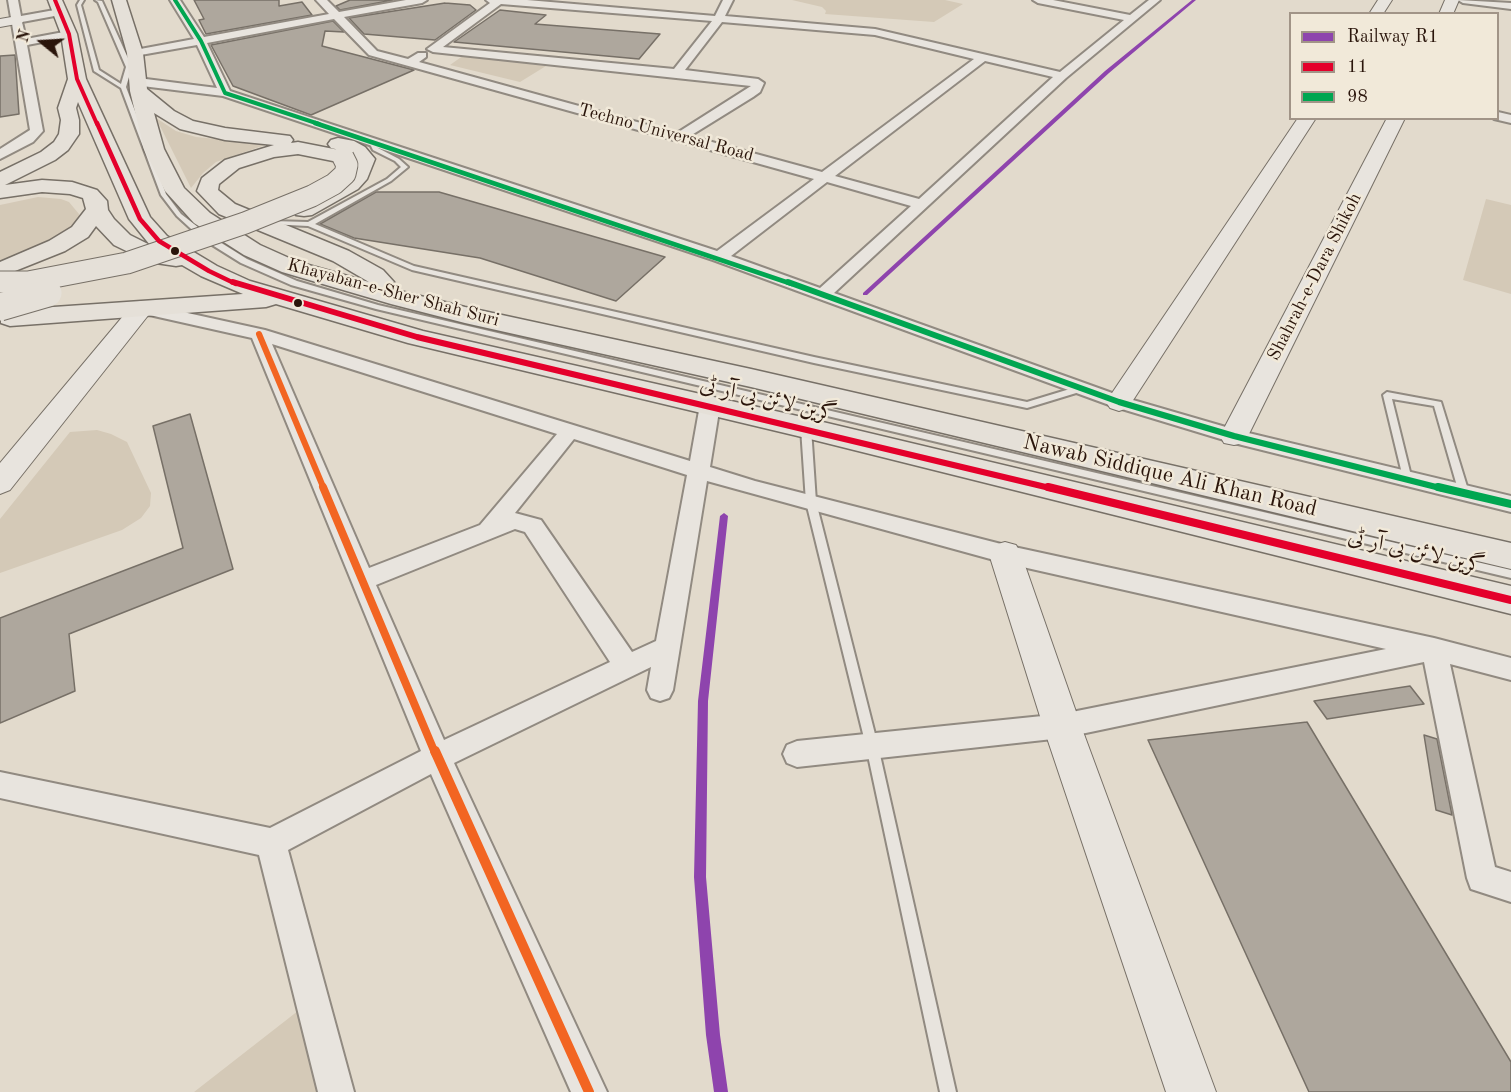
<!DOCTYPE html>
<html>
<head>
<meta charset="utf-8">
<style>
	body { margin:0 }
	#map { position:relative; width:1511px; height:1092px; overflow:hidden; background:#e2dacc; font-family:"Old Standard TT",serif }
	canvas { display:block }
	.legend { position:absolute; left:1289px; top:12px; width:210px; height:108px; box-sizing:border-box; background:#f1e9d9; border:2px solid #a19487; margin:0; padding:8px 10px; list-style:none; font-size:18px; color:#2a150b }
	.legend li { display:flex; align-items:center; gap:12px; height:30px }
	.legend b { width:30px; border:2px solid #a19487 }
	.north { position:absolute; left:12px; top:12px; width:60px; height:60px; -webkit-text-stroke:4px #f1e9d9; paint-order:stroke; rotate:288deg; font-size:16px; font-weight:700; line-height:24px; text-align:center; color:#2a150b }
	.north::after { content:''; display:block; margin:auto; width:21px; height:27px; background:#2a150b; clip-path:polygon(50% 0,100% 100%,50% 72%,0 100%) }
</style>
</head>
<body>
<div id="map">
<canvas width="1511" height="1092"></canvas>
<ul class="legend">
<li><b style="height:8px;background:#8e44ad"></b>Railway R1</li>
<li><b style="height:8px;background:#e4002b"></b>11</li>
<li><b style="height:8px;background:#00a651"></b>98</li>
</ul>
<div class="north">N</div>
</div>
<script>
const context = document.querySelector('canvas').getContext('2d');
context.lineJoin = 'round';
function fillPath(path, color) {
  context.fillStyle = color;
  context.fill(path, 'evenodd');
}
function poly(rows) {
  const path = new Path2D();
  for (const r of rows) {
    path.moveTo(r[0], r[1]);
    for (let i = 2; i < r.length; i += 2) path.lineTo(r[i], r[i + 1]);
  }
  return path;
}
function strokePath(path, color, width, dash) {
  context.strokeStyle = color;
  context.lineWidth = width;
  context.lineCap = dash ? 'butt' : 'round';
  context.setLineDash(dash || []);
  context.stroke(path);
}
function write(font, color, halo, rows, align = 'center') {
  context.font = font + ' "Old Standard TT",Amiri,serif';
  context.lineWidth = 5;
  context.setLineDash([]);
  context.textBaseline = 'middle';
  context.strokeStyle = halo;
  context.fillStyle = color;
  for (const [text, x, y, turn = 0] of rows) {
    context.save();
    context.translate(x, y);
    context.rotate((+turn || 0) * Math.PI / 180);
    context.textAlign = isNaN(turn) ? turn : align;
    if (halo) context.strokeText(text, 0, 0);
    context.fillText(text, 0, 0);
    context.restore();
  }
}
const green = poly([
	[792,0,945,0,963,4,934,22,825,14,826,11,822,7],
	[464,55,546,66,520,82,450,65],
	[156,118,176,131,196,137,268,144,216,162,203,173,191,188],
	[38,197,61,199,69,202,79,214,78,224,46,246,0,264,0,205],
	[1486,199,1511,205,1511,294,1463,280],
	[97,430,111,434,127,442,151,493,150,506,141,518,122,530,0,573,0,519,70,432],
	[312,1000,336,1092,194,1092]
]);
const building = poly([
	[194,0,279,0,279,6,302,2,312,15,206,34,199,20,204,19,194,0],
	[350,0,393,0,340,10,336,6,350,0],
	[445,3,470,5,476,10,435,40,364,34,349,18,445,3],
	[500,10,546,15,535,24,660,34,639,59,454,42,500,10],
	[333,21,344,32,325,31,322,46,414,70,311,115,233,86,211,45,333,21],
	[15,55,19,114,0,117,0,56,15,55],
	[376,192,439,192,665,257,616,301,480,258,354,238,320,224,376,192],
	[190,414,233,569,69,634,75,691,0,723,0,618,183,548,153,426,190,414],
	[1410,686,1424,704,1327,719,1314,701,1410,686],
	[1307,722,1511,1062,1511,1092,1309,1092,1148,740,1307,722],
	[1424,735,1437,739,1452,815,1436,810,1424,735]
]);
const lane = poly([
	[80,0,84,0,81,5,99,70,121,84,126,67,98,2,95,0,102,1,132,67,126,87,166,194,181,214,207,234,247,259,297,281,378,305,1511,570,1511,578,376,309,291,285,241,263,201,238,177,216,161,195,121,88,94,71,77,5,80,0],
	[372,140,374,141,378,148,399,159,408,167,391,181,315,224,414,266,814,357,1027,402,1083,385,1087,388,1086,390,1027,408,814,363,412,270,308,226,269,224,269,222,271,221,308,222,387,179,401,167,395,161,373,150,369,142,372,140],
	[1387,392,1441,402,1469,493,1468,496,1464,497,1459,493,1434,406,1392,399,1412,480,1407,483,1404,482,1383,395,1387,392],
	[806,425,811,428,816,502,878,746,956,1092,940,1092,866,746,806,502,801,428,806,425]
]);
const street = poly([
	[8,0,18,0,21,16,60,9,65,12,60,15,22,22,26,39,69,31,74,34,69,37,27,45,43,131,33,142,0,159,0,149,30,130,8,0],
	[170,0,180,0,204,37,329,14,316,0,327,0,339,12,406,0,427,0,422,3,344,17,377,51,408,59,418,53,426,53,426,57,419,62,677,133,751,86,433,52,427,49,490,3,486,0,527,0,715,16,723,0,733,0,725,16,875,29,1060,72,1124,20,1038,3,1033,0,1053,0,1130,15,1149,0,1160,0,1066,78,834,293,1126,398,1236,430,1511,496,1511,512,1234,443,1112,406,713,260,223,96,134,85,132,82,138,78,217,88,197,45,135,56,129,53,135,50,194,39,170,0],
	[501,4,712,21,674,69,443,47,501,4],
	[334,19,369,55,814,179,717,251,230,91,207,43,334,19],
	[722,22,875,35,974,59,822,172,690,136,753,97,760,92,764,83,758,79,685,70,722,22],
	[985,61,1053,77,919,199,835,176,985,61],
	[827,182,911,206,820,288,731,256,827,182],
	[1458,0,1511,3,1511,9,1463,3,1458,0],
	[1498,112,1511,115,1511,123,1494,119,1498,118,1498,112],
	[142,303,265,330,690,461,700,405,703,401,710,399,717,401,720,405,710,467,755,481,1005,545,1434,638,1511,658,1511,680,1450,664,1495,867,1511,872,1511,902,1471,889,1467,878,1424,662,1062,738,797,767,787,763,783,754,787,745,797,741,1062,714,1386,649,1005,563,707,481,673,690,669,698,660,701,651,698,647,690,651,667,454,763,607,1092,571,1092,431,774,288,850,354,1092,318,1092,259,855,0,798,0,772,270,828,421,751,252,338,136,312,133,308,136,304,142,303],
	[272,344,557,434,480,525,369,568,272,344],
	[574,439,687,475,656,641,632,652,541,520,515,513,574,439],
	[515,529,525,532,610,662,444,740,376,585,515,529]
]);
const secondary = poly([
	[1378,0,1392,0,1383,14,1369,14,1378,0],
	[1445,0,1459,0,1453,14,1439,14,1445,0],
	[17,16,22,17,24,20,22,23,0,27,0,19,17,16],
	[1298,118,1316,118,1128,408,1119,411,1110,408,1106,402,1110,396,1298,118],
	[1387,118,1405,118,1248,436,1244,443,1234,445,1224,443,1220,436,1387,118],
	[142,301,150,303,154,308,150,313,10,490,0,494,0,463,134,303,142,301],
	[1005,542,1016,545,1021,554,1081,726,1216,1092,1166,1092,1043,726,989,554,994,545,1005,542]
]);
const primary = poly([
	[48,0,62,0,77,34,86,79,150,217,167,236,217,266,250,281,423,331,806,418,1511,586,1511,614,806,438,408,343,276,304,266,307,10,326,1,323,1,313,10,310,243,294,201,276,182,265,176,266,149,262,114,245,96,226,88,237,65,251,0,277,0,262,49,241,72,227,86,209,83,198,70,194,42,192,0,198,0,172,41,152,54,142,59,134,61,120,58,108,68,79,61,34,48,0],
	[78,102,129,219,150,245,130,235,114,219,108,210,107,201,97,190,72,182,42,180,5,185,55,160,68,150,79,134,79,120,76,108,78,102],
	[112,0,126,0,143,53,147,89,174,111,193,121,225,128,290,136,293,140,291,143,298,142,344,151,331,148,328,144,331,140,338,138,354,141,365,147,375,159,367,179,358,189,312,215,304,216,296,215,293,210,296,205,344,181,350,173,355,160,353,157,350,161,343,163,298,154,274,157,239,168,219,184,218,190,235,204,349,251,383,270,394,282,388,288,465,307,751,369,1511,543,1511,569,751,387,465,323,391,304,282,272,244,255,194,223,165,191,144,149,130,91,127,53,112,0],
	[154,113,180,129,225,140,274,145,225,160,202,178,197,191,219,214,333,261,369,282,298,262,260,245,210,213,184,188,164,149,154,113]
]);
const primaryBridgeFar1 = poly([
	[0,282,28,282,127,263,245,223,312,196,334,184,345,174,347,165,343,157]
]);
const primaryBridge = poly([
	[0,307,48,293]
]);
const bus1Far3 = poly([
	[55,0,69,34,77,79,97,124]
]);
const bus1Far2 = poly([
	[97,123,140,219,159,241,209,271,236,284]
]);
const bus1Far1 = poly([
	[233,282,417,337,1054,489]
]);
const bus1 = poly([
	[1048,487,1511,600]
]);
const bus2Far3 = poly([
	[175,0,201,41,225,93,319,124]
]);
const bus2Far2 = poly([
	[315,123,792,284]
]);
const bus2Far1 = poly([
	[788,282,1119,402,1234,436,1444,489]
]);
const bus2 = poly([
	[1438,487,1511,504]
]);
const bus3Far2 = poly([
	[259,334,324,489]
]);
const bus3Far1 = poly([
	[323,487,435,753]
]);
const bus3 = poly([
	[435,751,589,1092]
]);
const rail1 = poly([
	[1192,0,1196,0,1109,73,867,295,863,295,863,293,1105,71,1192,0],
	[724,513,728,516,708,701,706,877,720,1035,728,1092,714,1092,706,1035,694,877,698,701,720,516,724,513]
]);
const markers = [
	[175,251,5,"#2a150b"],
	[298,303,5,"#2a150b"]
];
const farStreetnames = [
	["Techno Universal Road",666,133,15],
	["Shahrah-e-Dara Shikoh",1315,277,-63],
	["Khayaban-e-Sher Shah Suri",393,293,15]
];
const streetNames = [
	["گرین لائن بی آر ٹی",768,400,13],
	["Nawab Siddique Ali Khan Road",1170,476,13],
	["گرین لائن بی آر ٹی",1416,552,13]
];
fillPath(green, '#d4c9b7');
fillPath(building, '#aea79d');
strokePath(building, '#777067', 1.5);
strokePath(lane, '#918a81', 4);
strokePath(street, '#918a81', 4);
strokePath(secondary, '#777067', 2);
strokePath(primary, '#777067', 3);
fillPath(lane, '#e8e4de');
fillPath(street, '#e8e4de');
fillPath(secondary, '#e8e4de');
fillPath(primary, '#e5e0d8');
strokePath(primaryBridgeFar1, '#777067', 23, []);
strokePath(primaryBridge, '#777067', 29, []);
strokePath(primaryBridgeFar1, '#e5e0d8', 21);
strokePath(primaryBridge, '#e5e0d8', 27);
strokePath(bus1Far3, '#e4002b', 4);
strokePath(bus1Far2, '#e4002b', 4.5);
strokePath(bus1Far1, '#e4002b', 6);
strokePath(bus1, '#e4002b', 8);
strokePath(bus2Far3, '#00a651', 4);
strokePath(bus2Far2, '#00a651', 4.5);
strokePath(bus2Far1, '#00a651', 6);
strokePath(bus2, '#00a651', 8);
strokePath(bus3Far2, '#f26522', 6);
strokePath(bus3Far1, '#f26522', 8);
strokePath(bus3, '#f26522', 10);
fillPath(rail1, '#8e44ad');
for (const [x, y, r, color] of markers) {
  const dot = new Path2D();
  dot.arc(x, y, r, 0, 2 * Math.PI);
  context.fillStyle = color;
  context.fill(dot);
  strokePath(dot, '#f1e9d9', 2);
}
write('18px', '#2a150b', '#f1e9d9', farStreetnames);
write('22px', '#2a150b', '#f1e9d9', streetNames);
</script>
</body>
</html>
